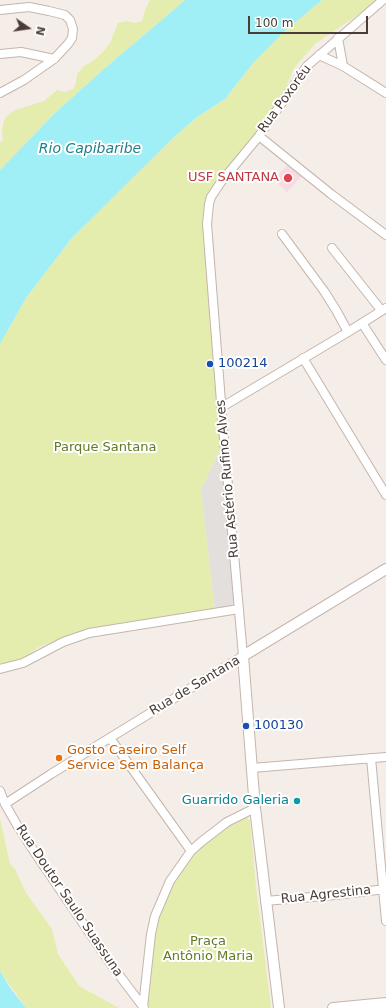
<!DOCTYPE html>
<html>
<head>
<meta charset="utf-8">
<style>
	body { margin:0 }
	#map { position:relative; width:386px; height:1008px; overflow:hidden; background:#f5ede8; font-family:"DejaVu Sans",sans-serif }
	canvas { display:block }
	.north { position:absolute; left:8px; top:8px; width:40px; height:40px; -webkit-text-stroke:3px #fff; paint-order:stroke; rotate:103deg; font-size:11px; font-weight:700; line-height:16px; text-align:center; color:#4a3c36 }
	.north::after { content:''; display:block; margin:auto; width:14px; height:18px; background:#4a3c36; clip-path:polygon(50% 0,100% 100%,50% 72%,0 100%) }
	.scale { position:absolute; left:248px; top:16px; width:120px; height:18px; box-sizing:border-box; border:2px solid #4a3c36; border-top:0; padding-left:5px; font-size:12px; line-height:14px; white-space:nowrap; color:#4a3c36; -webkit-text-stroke:3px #fff; paint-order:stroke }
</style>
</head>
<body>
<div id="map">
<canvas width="386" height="1008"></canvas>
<div class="north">N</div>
<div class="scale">100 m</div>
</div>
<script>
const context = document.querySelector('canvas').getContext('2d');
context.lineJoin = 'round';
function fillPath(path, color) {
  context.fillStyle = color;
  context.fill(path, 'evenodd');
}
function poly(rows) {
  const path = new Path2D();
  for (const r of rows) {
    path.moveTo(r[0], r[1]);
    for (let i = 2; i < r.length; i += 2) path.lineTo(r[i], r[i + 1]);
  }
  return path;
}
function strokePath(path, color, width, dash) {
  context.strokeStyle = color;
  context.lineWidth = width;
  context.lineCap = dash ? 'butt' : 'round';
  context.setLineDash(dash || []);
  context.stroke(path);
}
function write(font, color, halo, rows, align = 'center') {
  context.font = font + ' "DejaVu Sans",sans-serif';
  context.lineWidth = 4;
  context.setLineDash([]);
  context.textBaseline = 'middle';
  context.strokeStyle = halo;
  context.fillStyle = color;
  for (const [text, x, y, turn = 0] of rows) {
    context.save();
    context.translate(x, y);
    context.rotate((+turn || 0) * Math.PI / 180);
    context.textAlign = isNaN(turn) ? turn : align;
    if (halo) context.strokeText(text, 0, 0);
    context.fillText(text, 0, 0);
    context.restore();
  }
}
const medical = poly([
	[288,164,302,176,287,192,274,180]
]);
const green = poly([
	[150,0,185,0,104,69,56,112,0,170,0,143,3,139,2,132,3,123,6,117,15,110,44,101,57,90,65,92,73,89,76,83,77,74,84,66,93,61,103,52,110,43,118,23,126,21,135,23,142,21,145,10],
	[322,0,376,0,371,6,315,44,294,68,286,88,271,111,245,147,222,174,214,188,210,207,224,440,201,490,215,610,74,633,37,648,18,664,0,667,0,344,26,298,71,239,172,139,197,117,225,99,254,62,285,31],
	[246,816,250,821,256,886,271,1007,270,1008,147,1008,154,930,166,893,196,848,238,818],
	[0,818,10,864,15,869,26,893,52,929,58,954,79,986,119,1008,26,1008,0,971]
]);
const parking = poly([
	[224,440,238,605,215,610,201,490]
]);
const water = poly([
	[185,0,322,0,285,31,254,62,225,99,197,117,172,139,71,239,26,298,0,344,0,170,56,112,104,69],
	[0,971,11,989,26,1008,0,1008]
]);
const minor = poly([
	[0,10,29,7,49,11,65,15,70,20,73,29,72,38,68,44,54,59,24,80,0,93],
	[338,38,343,66],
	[0,54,21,52,54,59],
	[319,55,343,66,386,93],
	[259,136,331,194,386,235],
	[282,234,324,291,336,310,348,332],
	[332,248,381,310],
	[362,323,386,360],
	[303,358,386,495],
	[222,407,348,332,386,308],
	[0,669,23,663,63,642,89,633,239,609],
	[110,738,191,851],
	[371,758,386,921],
	[252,768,386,757],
	[0,791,5,804,17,825,37,856,110,963,144,1008],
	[5,804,51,774,243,656,224,440,207,224,209,204,211,197,221,182,259,136,307,66,383,0],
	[265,901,335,895,386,889],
	[143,1007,151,934,155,916,170,881,191,851,201,842,227,822,255,808]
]);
const tertiary = poly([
	[279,1008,255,808,243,656,386,569],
	[333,1008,386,1003]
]);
const markers = [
	[288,178,5,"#e0444e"],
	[210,364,4,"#1a4fb4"],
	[246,726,4,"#1a4fb4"],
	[59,758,4,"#e8710a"],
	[297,801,4,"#0f9aa8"]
];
const streetNames = [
	["Rua Poxoréu",285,99,-54],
	["Rua Astério Rufino Alves",228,479,-95],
	["Rua de Santana",195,686,-31],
	["Rua Agrestina",326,895,-6],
	["Rua Doutor Saulo Suassuna",69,901,56]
];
const healthNames = [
	["USF SANTANA",279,178]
];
const transitNames = [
	["100214",218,364],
	["100130",254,726]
];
const parkNames = [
	["Parque Santana",105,448],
	["Praça",208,942],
	["Antônio Maria",208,957]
];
const foodNames = [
	["Gosto Caseiro Self",67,751],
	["Service Sem Balança",67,766]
];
const cultureNames = [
	["Guarrido Galeria",289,801]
];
const waterNames = [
	["Rio Capibaribe",90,149]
];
fillPath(medical, '#f7dbe0');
fillPath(green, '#e5edae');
fillPath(parking, '#e3dfdd');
fillPath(water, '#a1eff6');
strokePath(minor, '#c5b5ad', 10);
strokePath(tertiary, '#c5b5ad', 12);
strokePath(minor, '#fff', 8);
strokePath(tertiary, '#fff', 10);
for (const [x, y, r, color] of markers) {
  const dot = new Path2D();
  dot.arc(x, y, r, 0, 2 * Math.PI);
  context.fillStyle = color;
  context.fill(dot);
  strokePath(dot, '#fff', 1.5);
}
write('13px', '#4a3c36', '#fff', streetNames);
write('13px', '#be3a42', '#fff', healthNames, 'right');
write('13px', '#164399', '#fff', transitNames, 'left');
write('13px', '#617b23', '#fff', parkNames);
write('13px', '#c56008', '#fff', foodNames, 'left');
write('13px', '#0d838f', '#fff', cultureNames, 'right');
write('italic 14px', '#20808b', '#fff', waterNames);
</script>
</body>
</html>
